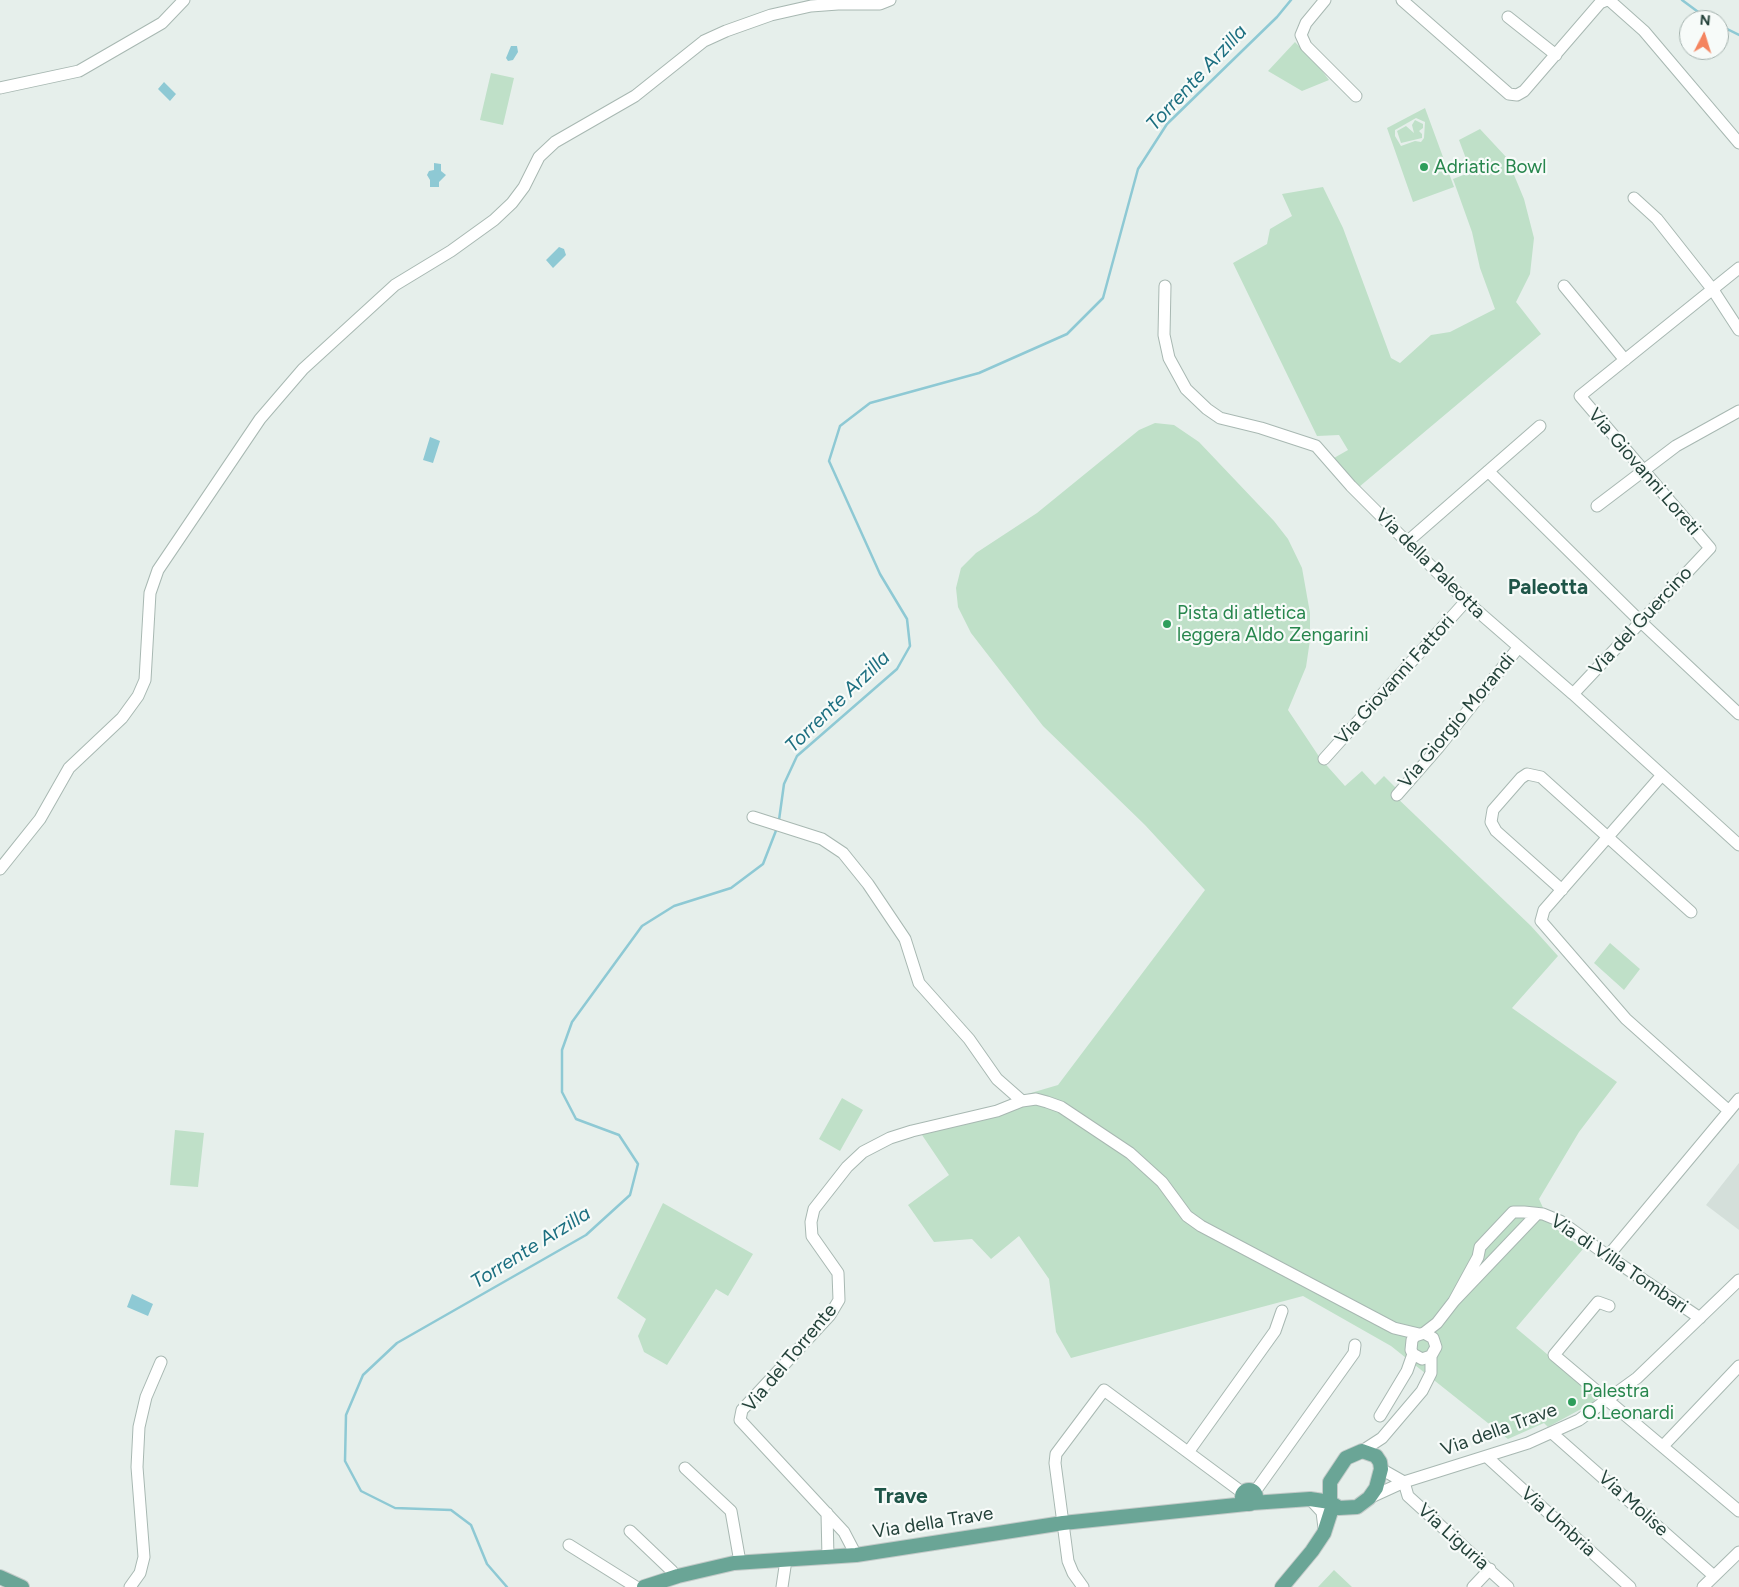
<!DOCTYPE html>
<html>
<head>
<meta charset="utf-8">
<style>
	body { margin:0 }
	#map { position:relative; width:1739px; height:1587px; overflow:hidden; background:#e6efeb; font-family:Figtree,sans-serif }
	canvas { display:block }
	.north { position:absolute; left:1679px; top:10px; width:50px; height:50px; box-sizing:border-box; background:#f7fbf9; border:1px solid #a3b1ad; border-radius:50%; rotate:5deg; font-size:14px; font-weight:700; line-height:20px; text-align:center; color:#24423a }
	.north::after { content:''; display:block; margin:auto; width:18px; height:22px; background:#f4845f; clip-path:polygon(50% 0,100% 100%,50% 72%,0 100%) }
</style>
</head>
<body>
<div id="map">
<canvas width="1739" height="1587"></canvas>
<div class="north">N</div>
</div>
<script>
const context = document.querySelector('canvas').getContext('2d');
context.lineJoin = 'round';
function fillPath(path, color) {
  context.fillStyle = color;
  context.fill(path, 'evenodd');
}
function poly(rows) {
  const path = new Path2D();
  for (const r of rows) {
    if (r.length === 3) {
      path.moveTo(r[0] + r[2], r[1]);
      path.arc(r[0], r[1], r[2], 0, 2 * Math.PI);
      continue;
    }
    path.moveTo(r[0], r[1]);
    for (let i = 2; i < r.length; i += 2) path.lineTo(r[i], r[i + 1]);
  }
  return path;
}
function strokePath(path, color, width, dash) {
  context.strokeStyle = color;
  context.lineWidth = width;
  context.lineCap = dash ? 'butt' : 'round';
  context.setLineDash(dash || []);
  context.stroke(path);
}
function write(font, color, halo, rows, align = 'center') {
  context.font = font + ' Figtree,sans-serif';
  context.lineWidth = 4.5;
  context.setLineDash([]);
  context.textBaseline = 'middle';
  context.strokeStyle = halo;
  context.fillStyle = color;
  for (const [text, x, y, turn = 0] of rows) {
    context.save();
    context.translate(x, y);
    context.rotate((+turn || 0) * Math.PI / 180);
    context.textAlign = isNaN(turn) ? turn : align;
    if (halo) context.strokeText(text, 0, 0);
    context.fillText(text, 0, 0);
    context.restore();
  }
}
const built = poly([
	[1739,1163,1739,1230,1706,1205]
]);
const green = poly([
	[1295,42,1320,68,1329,80,1302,91,1268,71],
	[491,73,514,78,503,125,480,120],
	[1425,108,1454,187,1413,202,1387,128],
	[1416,118,1425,122,1424,138,1421,142,1415,141,1401,146,1395,136,1395,130],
	[1415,120,1423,124,1423,128,1419,131,1422,134,1422,138,1401,143,1397,131,1406,126,1414,133,1412,125],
	[1480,129,1507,158,1524,199,1534,238,1530,274,1516,302,1541,334,1359,487,1334,458,1348,450,1339,435,1317,436,1233,263,1267,244,1270,229,1292,216,1282,194,1323,187,1343,228,1391,358,1400,363,1431,335,1450,332,1495,309,1480,268,1472,232,1453,179,1471,172,1459,140],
	[1155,423,1174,425,1199,442,1274,521,1288,539,1302,568,1310,613,1310,640,1306,667,1288,710,1320,758,1345,786,1362,771,1375,785,1384,776,1397,789,1393,794,1531,926,1558,956,1512,1008,1617,1082,1579,1132,1539,1199,1551,1225,1583,1249,1516,1328,1597,1396,1594,1402,1548,1427,1544,1423,1508,1439,1391,1346,1303,1296,1071,1358,1056,1332,1049,1279,1019,1236,991,1259,972,1239,934,1242,908,1205,949,1175,920,1132,1025,1104,1024,1095,1058,1085,1205,890,1145,825,1043,726,971,633,958,607,956,588,961,568,976,553,1037,513,1139,430],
	[1610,943,1640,969,1624,990,1594,963],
	[842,1098,863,1110,840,1151,819,1139],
	[175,1130,204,1133,198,1187,170,1185],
	[663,1203,753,1254,728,1296,716,1289,667,1365,644,1352,638,1336,646,1319,617,1298],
	[1334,1570,1352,1587,1318,1587]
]);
const water = poly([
	[511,46,517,46,518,52,513,60,508,61,506,58],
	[164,82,176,94,170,101,158,89],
	[434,163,441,164,441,171,446,175,439,182,439,187,430,187,430,180,427,175,429,171,434,170],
	[559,247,564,249,566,255,553,268,546,260],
	[430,437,440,441,433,463,423,460],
	[132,1294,153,1304,148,1316,127,1307]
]);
const stream = poly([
	[1682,0,1709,20],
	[1719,25,1739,35],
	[779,820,784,784,797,756,897,669,910,646,907,619,880,574,829,461,840,426,870,403,979,373,1067,334,1103,298,1138,169,1167,124,1277,17,1291,0],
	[507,1587,487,1564,471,1525,451,1510,395,1508,361,1491,345,1461,346,1415,363,1375,397,1343,586,1235,630,1195,638,1164,619,1135,576,1119,562,1092,562,1050,572,1022,642,926,674,906,731,888,763,864,777,828]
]);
const minor = poly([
	[1325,0,1306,23,1301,35,1306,46,1356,96],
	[1402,0,1509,94,1517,95,1524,91,1600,3,1607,0],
	[1609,0,1644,31,1739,143],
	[1508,17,1556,55],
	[0,88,79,71,162,23,184,0],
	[1634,198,1657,219,1713,290,1739,330],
	[1165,286,1164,335,1169,358,1186,389,1207,409,1220,418,1261,428,1316,446,1351,486,1466,601,1573,694,1739,845],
	[1564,286,1625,360],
	[1488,471,1641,622,1739,714],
	[1597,506,1676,446,1739,411],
	[1407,542,1540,426],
	[1573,694,1710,548,1580,396,1739,268],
	[1324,759,1466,601],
	[1662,775,1544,910,1541,921,1626,1019,1729,1111],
	[1397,795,1438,748,1518,648],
	[753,817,822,839,843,853,868,884,905,939,919,983,969,1039,997,1079,1022,1101],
	[0,869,40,819,69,768,122,718,138,696,145,680,150,593,158,570,260,419,303,369,395,285,451,251,494,220,512,203,524,187,539,157,555,142,635,96,704,41,726,31,771,15,811,6,838,4,880,4,890,0],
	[1562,890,1496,831,1491,822,1493,810,1521,778,1527,774,1541,777,1691,912],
	[1608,1256,1739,1099],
	[1454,1301,1478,1257,1480,1247,1513,1212,1524,1212,1543,1214,1560,1221,1608,1256,1700,1318],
	[1609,1306,1598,1302,1554,1355,1739,1511],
	[1424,1333,1437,1323,1454,1301,1536,1215],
	[1380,1416,1407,1371,1413,1354,1411,1350,1412,1340,1415,1336,1424,1333,1433,1338,1436,1347,1431,1356,1422,1359,1413,1354],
	[1552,1433,1714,1576],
	[1663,1446,1739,1366],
	[1189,1451,1275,1331,1282,1311],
	[1362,1451,1382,1438,1422,1391,1431,1373,1431,1356],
	[1487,1457,1630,1587],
	[685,1468,731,1511,740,1562],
	[1381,1469,1404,1482],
	[1404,1482,1408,1496,1508,1587],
	[1254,1493,1354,1353,1355,1345],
	[1369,1498,1404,1482,1528,1443,1579,1420,1637,1378,1739,1280],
	[1310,1499,1322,1512,1324,1528],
	[827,1513,828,1558],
	[630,1531,672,1571,674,1577],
	[569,1545,636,1587],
	[856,1555,844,1532,740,1420,742,1410,830,1315,839,1300,838,1273,812,1236,811,1222,814,1209,847,1167,863,1152,890,1138,912,1131,997,1111,1022,1101,1036,1099,1047,1102,1061,1107,1130,1153,1162,1182,1187,1216,1201,1226,1394,1328,1419,1334],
	[130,1587,140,1573,144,1557,137,1467,139,1427,146,1397,161,1362],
	[782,1587,786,1560],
	[1083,1587,1073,1573,1068,1561,1055,1463,1056,1454,1104,1390,1243,1493],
	[1473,1587,1490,1569],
	[1703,1587,1739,1552]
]);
const major = poly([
	[1362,1451,1376,1456,1380,1462,1381,1469,1376,1488,1369,1498,1357,1507,1339,1508,1330,1502,1330,1482,1346,1458,1362,1451],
	[1249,1497,7],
	[1252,1503,1310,1499,1330,1502],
	[0,1577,22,1587],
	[644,1587,678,1576,734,1563,856,1555,1063,1523,1246,1504],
	[1282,1587,1312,1551,1324,1533,1333,1505]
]);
const markers = [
	[1424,167,5,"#2e9e5b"],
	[1167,624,5,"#2e9e5b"],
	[1572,1402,5,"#2e9e5b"]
];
const leisureNames = [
	["Adriatic Bowl",1434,167],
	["Pista di atletica",1177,613],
	["leggera Aldo Zengarini",1177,635],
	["Palestra",1582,1391],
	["O.Leonardi",1582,1413]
];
const streetNames = [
	["Via Giovanni Loreti",1644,472,49],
	["Via della Paleotta",1430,564,45],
	["Via del Guercino",1641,621,-47],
	["Via Giovanni Fattori",1395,680,-48],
	["Via Giorgio Morandi",1457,721,-50],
	["Via di Villa Tombari",1619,1264,34],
	["Via del Torrente",790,1358,-50],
	["Via della Trave",1499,1430,-20],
	["Via Molise",1633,1504,42],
	["Via Umbria",1558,1522,42],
	["Via della Trave",933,1523,-9],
	["Via Liguria",1453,1537,42]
];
const waterNames = [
	["Torrente Arzilla",1197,78,-47],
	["Torrente Arzilla",838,702,-44],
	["Torrente Arzilla",531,1248,-32]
];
const quarterNames = [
	["Paleotta",1548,588],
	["Trave",901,1497]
];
fillPath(built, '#d4dfda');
fillPath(green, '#bfe0c8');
fillPath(water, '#8ec9d4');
strokePath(stream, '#8ec9d4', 2.5);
strokePath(minor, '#a8b8b2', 13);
strokePath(major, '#c2cac8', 16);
strokePath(minor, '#fff', 11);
strokePath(major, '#6aa596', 14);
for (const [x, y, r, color] of markers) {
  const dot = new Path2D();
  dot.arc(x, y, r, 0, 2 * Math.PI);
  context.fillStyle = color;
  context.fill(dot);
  strokePath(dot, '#f7fbf9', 2);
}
write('19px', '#27864d', '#f7fbf9', leisureNames, 'left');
write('19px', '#24423a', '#f7fbf9', streetNames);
write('italic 20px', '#1c6f80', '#f7fbf9', waterNames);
write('bold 21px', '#1f5548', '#f7fbf9', quarterNames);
</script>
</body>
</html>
